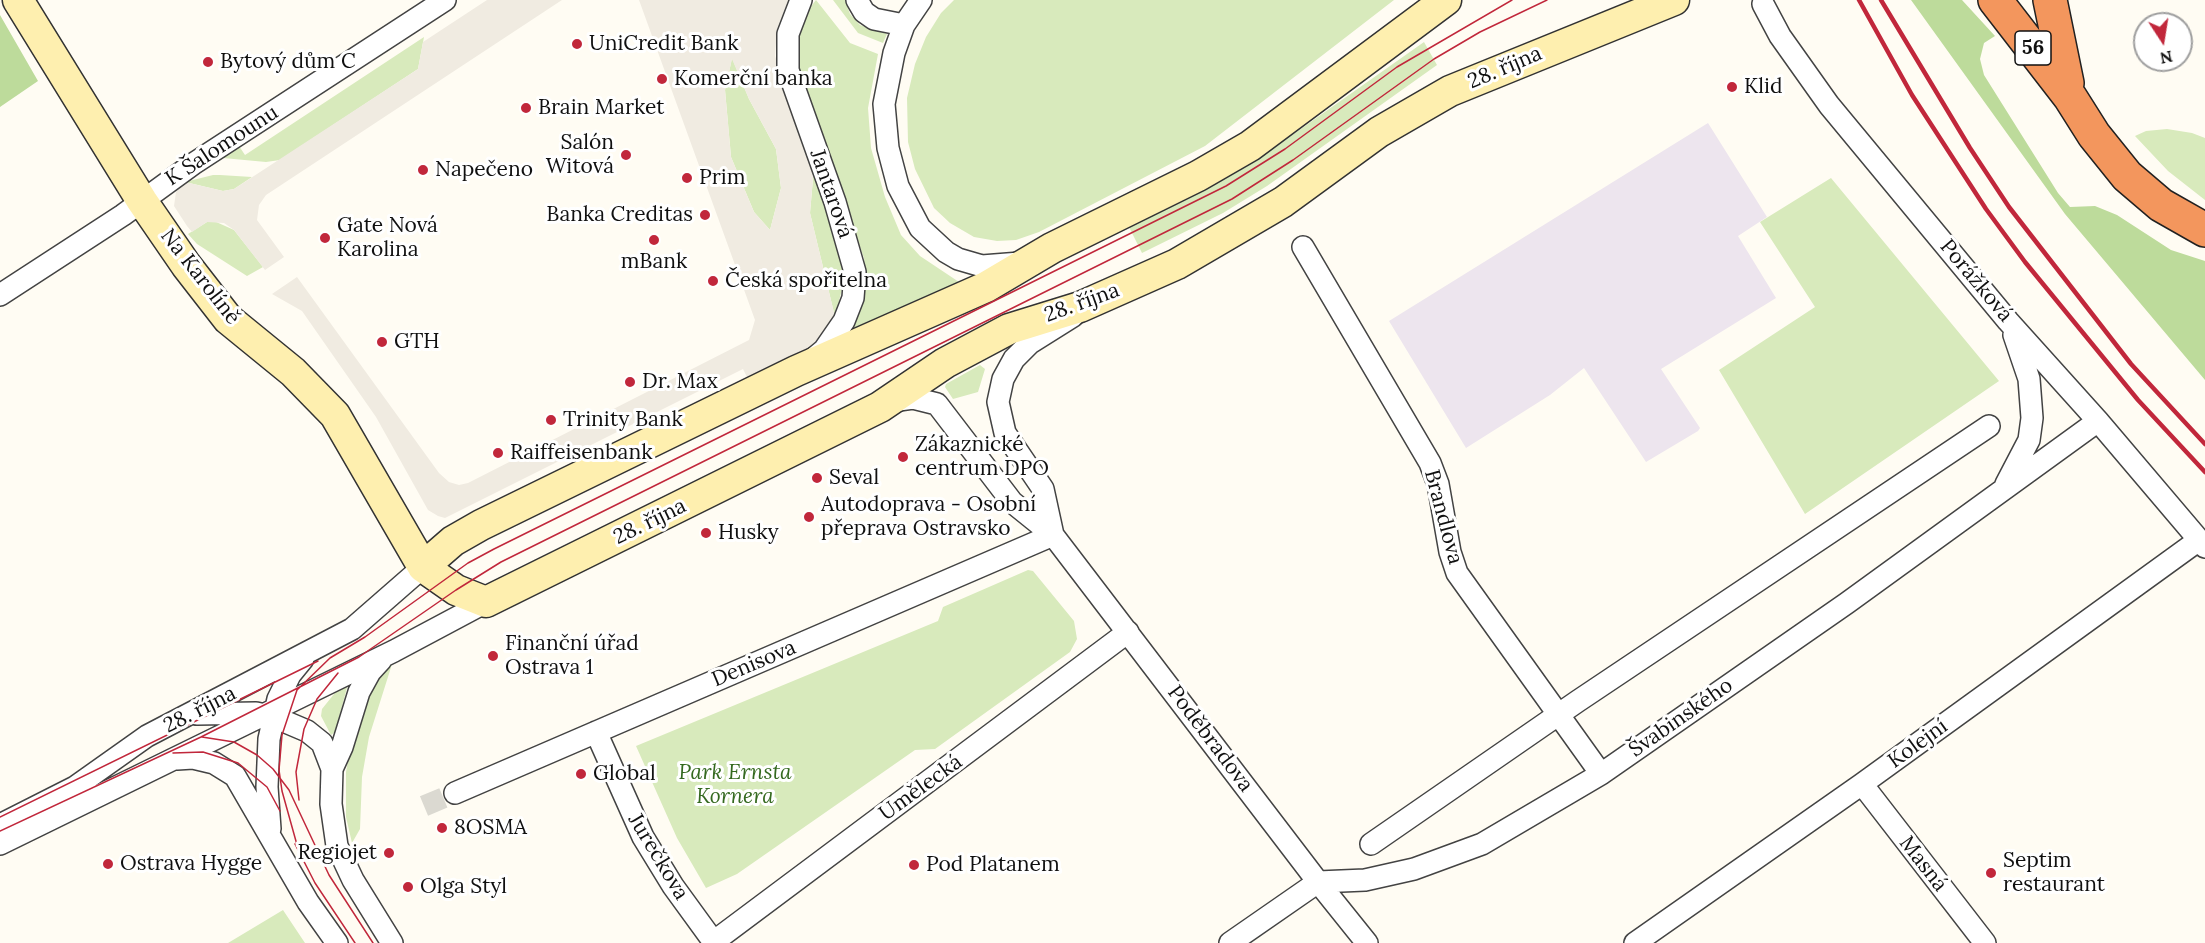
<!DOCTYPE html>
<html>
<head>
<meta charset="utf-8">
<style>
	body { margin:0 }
	#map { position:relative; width:2205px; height:943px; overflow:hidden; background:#fffcf3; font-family:Lora,serif }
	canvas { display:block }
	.north { position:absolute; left:2133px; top:12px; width:60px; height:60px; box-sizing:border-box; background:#fff; border:2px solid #9f9f9f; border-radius:50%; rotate:168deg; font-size:16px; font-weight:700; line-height:24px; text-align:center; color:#101010 }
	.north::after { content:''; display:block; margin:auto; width:21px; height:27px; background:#c1273b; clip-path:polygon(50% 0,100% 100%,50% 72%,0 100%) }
</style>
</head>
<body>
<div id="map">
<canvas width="2205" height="943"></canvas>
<div class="north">N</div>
</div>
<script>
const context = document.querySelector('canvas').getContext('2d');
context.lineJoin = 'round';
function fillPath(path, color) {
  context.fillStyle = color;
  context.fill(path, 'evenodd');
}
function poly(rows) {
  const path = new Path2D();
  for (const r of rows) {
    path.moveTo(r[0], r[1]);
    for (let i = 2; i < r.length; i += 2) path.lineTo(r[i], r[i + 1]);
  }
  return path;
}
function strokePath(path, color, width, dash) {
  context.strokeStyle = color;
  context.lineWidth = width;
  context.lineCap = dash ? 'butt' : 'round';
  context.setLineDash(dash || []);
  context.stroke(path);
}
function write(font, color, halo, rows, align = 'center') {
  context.font = font + ' Lora,serif';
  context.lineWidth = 6;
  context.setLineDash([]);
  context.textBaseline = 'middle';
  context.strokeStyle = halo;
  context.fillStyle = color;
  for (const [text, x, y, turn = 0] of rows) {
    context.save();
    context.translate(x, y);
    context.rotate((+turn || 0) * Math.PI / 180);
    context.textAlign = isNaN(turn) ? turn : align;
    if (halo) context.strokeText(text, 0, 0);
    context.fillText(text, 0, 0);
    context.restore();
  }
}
const industrial = poly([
	[1708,123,1767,217,1738,236,1776,298,1661,369,1700,428,1698,431,1646,462,1584,368,1550,395,1466,448,1389,321]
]);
const green = poly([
	[816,0,850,43,878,54,868,108,871,148,885,197,901,235,920,256,962,284,856,335,849,331,866,287,864,258,799,79,796,49,800,29,806,13],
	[833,0,845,0,850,14,860,25,887,34,883,43,858,33],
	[954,0,1394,0,1205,146,1039,232,1016,240,997,241,974,237,950,223,934,208,915,169,908,142,907,98,915,64,926,37,941,13],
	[424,37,418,69,280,160,266,162,223,158,239,146,245,155],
	[1424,42,1437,65,1267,186,1223,213,1142,253,1129,227,1192,197,1261,157],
	[732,58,749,99,776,149,781,188,770,230,754,212,731,157,725,90],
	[2167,129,2192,133,2205,138,2205,200,2168,171,2135,136,2146,131],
	[814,167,840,243,846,273,835,317,810,213],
	[213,175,220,175,252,177,234,189,223,191,185,182],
	[1831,178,1999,381,1805,514,1719,370,1815,307,1760,222],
	[214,221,234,230,263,267,247,276,197,244,188,234,207,222],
	[980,365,985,369,978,392,953,399,945,387,946,384],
	[1028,570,1033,571,1074,621,1077,639,1070,652,935,749,915,750,737,874,706,888,677,838,636,746,938,621,943,607],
	[393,661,369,737,362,777,360,829,352,843,346,817,346,772,351,742,369,688],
	[348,684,335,732,331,735,321,716,322,709,338,689],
	[283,910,305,943,228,943]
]);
const forest = poly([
	[1911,0,1962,0,1995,36,1984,43,1980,59,1984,75,2058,193,2070,207,2095,206,2117,215,2171,250,2205,261,2205,380,2065,214],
	[0,15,38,81,0,107]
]);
const plaza = poly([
	[487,0,562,0,266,195,259,205,257,220,284,257,265,270,234,230,224,223,207,222,192,232,187,226,174,206,176,192,182,184,185,182,223,191,234,189,418,69,423,42],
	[639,0,788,0,777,29,775,56,814,167,810,213,835,317,816,345,750,383,743,369,445,518,438,516,428,510,376,417,302,311,272,294,297,277,439,473,449,482,459,485,468,483,749,340,755,320],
	[732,59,749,99,776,149,781,188,770,230,754,212,731,157,725,90]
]);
const streetTunnel = poly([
	[424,806,455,793]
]);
const street = poly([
	[801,0,788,34,788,70,835,202,855,272,853,298,844,321,824,350,813,359],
	[857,0,864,12,874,19,904,25],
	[921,0,904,25,894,53,884,104,888,148,898,186,920,228,946,252,958,259,982,266,1020,263],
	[1763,4,1780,36,1829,105,2008,321,2098,421,2205,547],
	[1303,247,1430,463,1438,484,1450,552,1457,573,1601,774],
	[0,295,123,215,193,164,445,0],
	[892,401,913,398,937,404,1012,502,1053,535,1318,882,1367,943],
	[2006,484,2029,440,2032,418,2029,379,2014,335],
	[1053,535,1043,489,1005,433,998,402,1003,379,1014,359,1030,343,1073,316],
	[197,714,256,713,274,717,307,731,322,743,332,769,331,804,337,846,353,880,392,943],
	[596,732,643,837,673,886,713,941],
	[177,759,193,758,214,763,235,776,308,902,337,943],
	[332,769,342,747,359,692,370,672,381,660],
	[1862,784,1985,943],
	[455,793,1053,535],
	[0,825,75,787,147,736,352,629,423,567],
	[270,829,267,787,269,739,278,699,290,675,303,659],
	[0,844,394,651,486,602],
	[1371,844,1578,701,1989,426],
	[712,943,1128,632],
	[1230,943,1318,882,1365,880,1414,869,1482,844,1601,774,1847,603,2098,421],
	[1635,943,1862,784,2199,540]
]);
const secondary = poly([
	[18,0,142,201,186,265,228,319,293,372,335,415,423,567,456,590,486,602,880,407,945,363,1009,329,1080,307,1177,264,1283,202,1379,132,1450,91,1674,0],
	[423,567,453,541,481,525,796,371,986,287,1052,248,1198,176,1250,146,1446,0]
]);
const highway = poly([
	[1995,0,2070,97,2094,135,2127,176,2161,205,2205,230],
	[2050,0,2067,83]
]);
const tram = poly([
	[202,737,234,742,257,755,273,769,289,790,329,875,373,943],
	[173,753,203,752,238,763,267,787,280,811],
	[299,800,296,772,304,729,317,699,338,673],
	[0,817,318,661],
	[0,831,201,737,359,657,456,590,501,562,1232,199,1293,160,1434,59,1480,32,1547,0],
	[295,844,315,883,355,943],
	[299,852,282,791,279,770,282,735,297,690,330,658,365,637,468,563,494,549,1226,186,1285,149,1397,67,1512,0]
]);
const rail = poly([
	[1859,0,1912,95,1986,209,2025,262,2138,400,2205,472],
	[1881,0,1970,148,2009,207,2131,364,2205,444]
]);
const markers = [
	[577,44,6,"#c1273b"],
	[208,62,6,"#c1273b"],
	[662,79,6,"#c1273b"],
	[1732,87,6,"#c1273b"],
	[526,108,6,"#c1273b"],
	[626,155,6,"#c1273b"],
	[423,170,6,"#c1273b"],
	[687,178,6,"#c1273b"],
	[705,215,6,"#c1273b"],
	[325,238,6,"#c1273b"],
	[654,240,6,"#c1273b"],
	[713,281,6,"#c1273b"],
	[382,342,6,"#c1273b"],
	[630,382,6,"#c1273b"],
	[551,420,6,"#c1273b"],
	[498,453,6,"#c1273b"],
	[903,457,6,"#c1273b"],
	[817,478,6,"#c1273b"],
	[809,517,6,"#c1273b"],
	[706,533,6,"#c1273b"],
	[493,656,6,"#c1273b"],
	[581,774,6,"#c1273b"],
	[442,828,6,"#c1273b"],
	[389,853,6,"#c1273b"],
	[108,864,6,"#c1273b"],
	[914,865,6,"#c1273b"],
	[1991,873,6,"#c1273b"],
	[408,887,6,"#c1273b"]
];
const shields = [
	[2033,48,36]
];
const shieldNames = [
	["56",2033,48]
];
const poiNames = [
	["UniCredit Bank",589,44],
	["Bytový dům C",220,62],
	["Komerční banka",674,79],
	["Klid",1744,87],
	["Brain Market",538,108],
	["Salón",614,143,"right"],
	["Witová",614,167,"right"],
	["Napečeno",435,170],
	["Prim",699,178],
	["Banka Creditas",693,215,"right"],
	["Gate Nová",337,226],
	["Karolina",337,250],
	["mBank",654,262,"center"],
	["Česká spořitelna",725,281],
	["GTH",394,342],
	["Dr. Max",642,382],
	["Trinity Bank",563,420],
	["Zákaznické",915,445],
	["centrum DPO",915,469],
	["Raiffeisenbank",510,453],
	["Seval",829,478],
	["Autodoprava - Osobní",821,505],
	["přeprava Ostravsko",821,529],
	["Husky",718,533],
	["Finanční úřad",505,644],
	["Ostrava 1",505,668],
	["Global",593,774],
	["8OSMA",454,828],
	["Regiojet",377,853,"right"],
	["Septim",2003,861],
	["restaurant",2003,885],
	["Ostrava Hygge",120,864],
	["Pod Platanem",926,865],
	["Olga Styl",420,887]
];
const streetNames = [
	["28. října",1505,68,-23],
	["K Šalomounu",222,146,-33],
	["Jantarová",831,194,71],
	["Na Karolíně",200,277,52],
	["Porážková",1976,281,50],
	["28. října",1082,303,-20],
	["Brandlova",1443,517,75],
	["28. října",650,522,-26],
	["Denisova",754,664,-23],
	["28. října",200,710,-27],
	["Švabinského",1681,718,-35],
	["Poděbradova",1210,739,53],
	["Kolejní",1918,744,-36],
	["Umělecká",921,788,-36],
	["Jurečkova",658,857,59],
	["Masná",1923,864,52]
];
const parkNames = [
	["Park Ernsta",735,773],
	["Kornera",735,797]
];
fillPath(industrial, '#ede5ee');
fillPath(green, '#d8eabc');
fillPath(forest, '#bddb9b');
fillPath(plaza, '#f0ebe1');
strokePath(streetTunnel, '#dbd9d1', 21, [21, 10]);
strokePath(street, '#434343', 24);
strokePath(secondary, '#323232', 33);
strokePath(highway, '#212121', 36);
strokePath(street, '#fff', 21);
strokePath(secondary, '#feefaf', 30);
strokePath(highway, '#f3965d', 33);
strokePath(tram, '#c1273b', 1.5);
strokePath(rail, '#c1273b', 4.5);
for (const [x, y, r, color] of markers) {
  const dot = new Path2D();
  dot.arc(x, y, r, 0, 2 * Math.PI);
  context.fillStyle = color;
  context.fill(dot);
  strokePath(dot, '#fff', 2);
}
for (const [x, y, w] of shields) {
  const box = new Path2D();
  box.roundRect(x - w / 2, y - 17, w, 34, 4.5);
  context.fillStyle = '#fff';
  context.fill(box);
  strokePath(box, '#101010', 1.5);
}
write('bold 20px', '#101010', null, shieldNames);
write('21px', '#101010', '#fff', poiNames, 'left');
write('21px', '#101010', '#fff', streetNames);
write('italic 21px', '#34691f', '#fff', parkNames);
</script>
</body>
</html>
